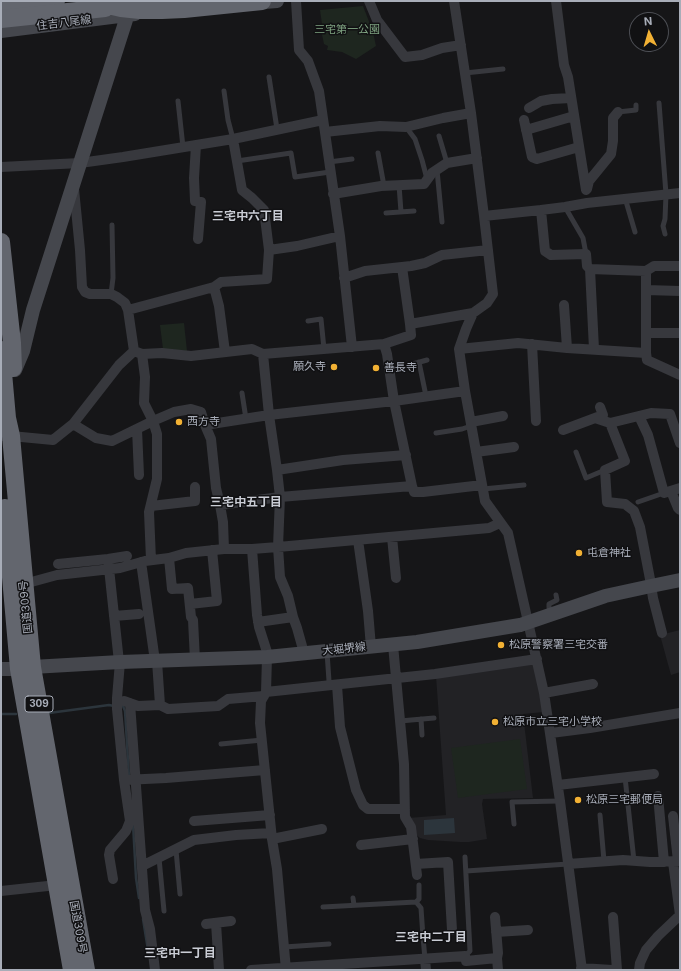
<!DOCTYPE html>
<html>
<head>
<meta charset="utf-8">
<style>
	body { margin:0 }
	#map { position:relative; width:681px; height:971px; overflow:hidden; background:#161618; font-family:Inter,sans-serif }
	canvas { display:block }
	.frame { position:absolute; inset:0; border:2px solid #a8adb8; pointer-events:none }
	.north { position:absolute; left:629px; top:12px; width:40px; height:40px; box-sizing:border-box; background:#111113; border:1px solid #4d4f55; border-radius:50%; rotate:355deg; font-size:11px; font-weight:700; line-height:16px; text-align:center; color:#a8adb8 }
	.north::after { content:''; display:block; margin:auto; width:14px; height:18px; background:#f2b134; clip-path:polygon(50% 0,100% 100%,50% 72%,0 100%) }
</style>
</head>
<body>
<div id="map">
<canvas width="681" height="971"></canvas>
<div class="frame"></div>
<div class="north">N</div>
</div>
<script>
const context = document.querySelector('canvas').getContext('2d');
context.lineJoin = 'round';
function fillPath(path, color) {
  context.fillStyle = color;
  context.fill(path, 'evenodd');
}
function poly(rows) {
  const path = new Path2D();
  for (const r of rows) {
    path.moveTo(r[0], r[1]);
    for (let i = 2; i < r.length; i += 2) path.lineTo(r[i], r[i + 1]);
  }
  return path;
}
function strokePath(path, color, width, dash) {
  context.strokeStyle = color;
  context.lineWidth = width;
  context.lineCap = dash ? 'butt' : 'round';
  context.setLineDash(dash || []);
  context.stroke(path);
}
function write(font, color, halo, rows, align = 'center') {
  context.font = font + ' Inter,"Noto Sans JP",sans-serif';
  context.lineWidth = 3;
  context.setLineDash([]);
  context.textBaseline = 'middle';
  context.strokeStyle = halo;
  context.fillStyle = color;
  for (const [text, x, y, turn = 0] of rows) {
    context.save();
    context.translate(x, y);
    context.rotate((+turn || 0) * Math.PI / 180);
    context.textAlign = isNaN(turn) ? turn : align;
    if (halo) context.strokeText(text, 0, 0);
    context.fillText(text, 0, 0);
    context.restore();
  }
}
const built = poly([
	[680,630,680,672,671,675,660,635],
	[534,661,544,712,523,714,533,798,483,799,482,804,487,839,469,842,460,842,428,840,420,838,415,834,408,818,446,815,436,676]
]);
const green = poly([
	[363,6,373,32,376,46,356,59,342,52,327,50,328,46,324,44,320,25,322,24,320,10],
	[184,323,187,351,163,349,160,325],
	[520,739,527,789,458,798,451,748]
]);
const water = poly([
	[454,818,455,833,424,835,424,820]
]);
const stream = poly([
	[119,706,123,706,125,711,129,777],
	[49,713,109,705,114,706],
	[1,714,16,714],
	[133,824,136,878,139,898],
	[143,919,148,950]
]);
const lane = poly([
	[465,73,503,69],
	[269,77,277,129],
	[224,91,228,120,233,139],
	[178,101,183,147],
	[659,103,666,194,665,219,663,226,665,234],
	[618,112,636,110,636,105],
	[406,127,415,139,422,160,427,179],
	[439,136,447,163],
	[378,153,384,186],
	[237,161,291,153,295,177,330,172],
	[329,162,352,159],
	[437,170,442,222],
	[399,185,401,212],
	[625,198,635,232],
	[565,207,583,238,586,254],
	[386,213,414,211],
	[111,294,113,278,112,225],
	[308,321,321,319,324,349],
	[419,362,426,396],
	[409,365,427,360],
	[242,393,246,419],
	[436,433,462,429,471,426],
	[576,452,586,478,605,470],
	[483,489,524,485],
	[638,502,664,493],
	[550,614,549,607,549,604,557,600,556,595],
	[327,652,329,681],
	[421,719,422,735],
	[400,721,434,718],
	[221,744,262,740],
	[625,777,634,861],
	[600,815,604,861],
	[514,824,512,802,560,801],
	[176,850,180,894],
	[465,857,470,951,465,956],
	[159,858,164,911],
	[466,871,568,864],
	[353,898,354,905],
	[416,902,419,899,419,885],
	[323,907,416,902,421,908,423,937,425,959],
	[284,947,329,944]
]);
const street = poly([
	[296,1,299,50,308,61,319,91,340,236,352,347],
	[369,1,377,20,405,57,422,55,442,48,461,45],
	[556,1,564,65,568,77,586,190],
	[529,108,541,101,552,99,571,98],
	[524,120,532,157,537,159,579,147],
	[526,130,574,116],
	[325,132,380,126,406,127,443,118,471,113],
	[196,145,194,178,195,201,201,202,198,239],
	[1,167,80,163,123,157,233,139,323,120],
	[74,189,80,250,82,287,85,292,90,294,111,294,117,297,125,303,128,310,134,351],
	[587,189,589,181,611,154,613,141,613,118,618,112],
	[333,194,381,186,424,184,432,173,447,163,477,158],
	[541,210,565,207,587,203,680,193],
	[484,216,541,210,545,251,551,255,586,254,587,266,590,269,646,271,654,266,680,266],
	[269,250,297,246,340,236],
	[402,267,410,324],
	[590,269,594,349],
	[646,271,646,353,647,360,680,375],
	[344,278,365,271,411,266,425,263,442,255,488,250],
	[214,287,219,306,225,352],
	[646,290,680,291],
	[564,305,567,348],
	[128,310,214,287,221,282,267,279,269,250,264,210,252,198,242,190,233,139],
	[473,313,466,329,459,349,465,391,485,501,508,533,544,693,560,801,582,970],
	[646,333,680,333],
	[384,344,387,354,394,401,412,486,414,492,423,492,482,485],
	[532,344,536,421],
	[459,349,518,343,567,348,646,353],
	[134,351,142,354,162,353,191,356,252,349,263,354,384,344,411,335,410,324,473,313,487,303,493,294,484,216,471,113,454,1],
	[142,354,145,377,144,403,153,421,157,434,157,479,149,512,151,560],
	[263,354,269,415,277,470,280,497,278,547,280,577,288,596,293,617,297,628,304,653],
	[639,416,648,435,664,493,680,488],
	[595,418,610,423,651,413,670,414,680,443],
	[471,422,503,416],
	[610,423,625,461,605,470,607,502,625,504,634,511,640,527,650,579,653,598,662,633],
	[73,424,96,438,112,441,153,421,174,412,191,409,201,412,205,425,211,439,216,488,220,505,223,522,224,549],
	[205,425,269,415,394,401,465,391],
	[137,429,139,475],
	[563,430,603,415,600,407],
	[1,436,11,436,53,440,73,424,119,365,134,351],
	[476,452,514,447],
	[277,470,343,460,406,455],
	[671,491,678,508,680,510],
	[220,505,280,497,412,486],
	[151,506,195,501,195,487],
	[392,537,396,578],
	[358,540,368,611,371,647],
	[252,549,257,615,259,627,267,652,267,657,266,692,261,701,260,723,272,839,277,869,286,970],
	[169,558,172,589,188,588,191,617,193,620,195,660],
	[108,559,119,662],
	[141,562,155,661],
	[58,564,108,559,127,556],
	[24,584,57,575,120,568,145,561,169,558,186,553,224,549,252,549,278,547,489,528,500,523],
	[190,604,217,601,212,550],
	[114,616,139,614],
	[258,622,293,617],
	[393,645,404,764,405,817,411,827,417,875],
	[157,661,160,705],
	[120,662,117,698,117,709,124,780,166,778,265,770],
	[337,685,340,727,356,790,363,805,368,809,405,809],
	[266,692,435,674,537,659],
	[544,693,593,684],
	[124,701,138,706,160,705,168,709,218,706,228,699,264,696],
	[130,703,145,910,150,929,155,970],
	[551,733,590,728,680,713],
	[558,785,654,774],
	[658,796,664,862],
	[673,816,678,861],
	[194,821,270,815],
	[272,839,322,829],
	[361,845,413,839],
	[673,862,680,915],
	[416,864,448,862,452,930],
	[568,864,623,860,650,862,680,861],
	[142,866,194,840,236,835,271,833],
	[113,879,109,855,110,850,126,831,130,821,124,780],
	[1,891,57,885],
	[495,917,498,953,497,958,498,970],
	[613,917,617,970],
	[216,923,219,970],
	[206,924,231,921],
	[496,932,528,930],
	[425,959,426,970],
	[581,968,612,970],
	[251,970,465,956,466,961,497,958],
	[639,970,640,963,646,950,658,936,680,915]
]);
const secondary = poly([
	[251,3,277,1],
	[1,31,135,14],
	[15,370,23,351,33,310,132,1],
	[1,669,19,669,32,667,120,662,267,657,417,642,520,625,605,596,651,586,680,580]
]);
const highway = poly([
	[1,7,56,1],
	[1,242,12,343,13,368],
	[1,350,7,418,11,436,32,667,86,970],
	[5,508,19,669,72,970]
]);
const highwayBridge = poly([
	[91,1,121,8,140,10,162,10,184,9,262,1],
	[1,19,105,8]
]);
const markers = [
	[334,367,4,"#f2b134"],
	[376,368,4,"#f2b134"],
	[179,422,4,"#f2b134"],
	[579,553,4,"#f2b134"],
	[501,645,4,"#f2b134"],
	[495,722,4,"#f2b134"],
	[578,800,4,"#f2b134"]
];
const shields = [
	[39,704,28]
];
const shieldNames = [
	["309",39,704]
];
const streetNames = [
	["住吉八尾線",64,23,-7],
	["国道309号",26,607,-96],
	["大堀堺線",344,649,-6],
	["国道309号",78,927,80]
];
const parkNames = [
	["三宅第一公園",347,30]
];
const poiNames = [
	["願久寺",326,367,"right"],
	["善長寺",384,368],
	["西方寺",187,422],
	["屯倉神社",587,553],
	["松原警察署三宅交番",509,645],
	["松原市立三宅小学校",503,722],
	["松原三宅郵便局",586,800]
];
const neighbourhoodNames = [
	["三宅中六丁目",248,216],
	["三宅中五丁目",246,502],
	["三宅中二丁目",431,937],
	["三宅中一丁目",180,953]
];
fillPath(built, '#222225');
fillPath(green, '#1e261f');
fillPath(water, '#2c353c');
strokePath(stream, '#2c353c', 2.5);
strokePath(lane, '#37383d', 5);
strokePath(street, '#37383d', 10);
strokePath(secondary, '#45474d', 14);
strokePath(highway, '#63666e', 18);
strokePath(highwayBridge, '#63666e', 18);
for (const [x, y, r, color] of markers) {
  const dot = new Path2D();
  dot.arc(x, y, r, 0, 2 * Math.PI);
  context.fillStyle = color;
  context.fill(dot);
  strokePath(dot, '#111113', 1.5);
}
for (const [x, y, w] of shields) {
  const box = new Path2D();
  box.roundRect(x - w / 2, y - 8, w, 16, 3);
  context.fillStyle = '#111113';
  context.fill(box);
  strokePath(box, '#a8adb8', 1);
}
write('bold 10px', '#a8adb8', null, shieldNames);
write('11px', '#a8adb8', '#111113', streetNames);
write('11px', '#7fa381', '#111113', parkNames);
write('11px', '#a8adb8', '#111113', poiNames, 'left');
write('bold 12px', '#c9ccd4', '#111113', neighbourhoodNames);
</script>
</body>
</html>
